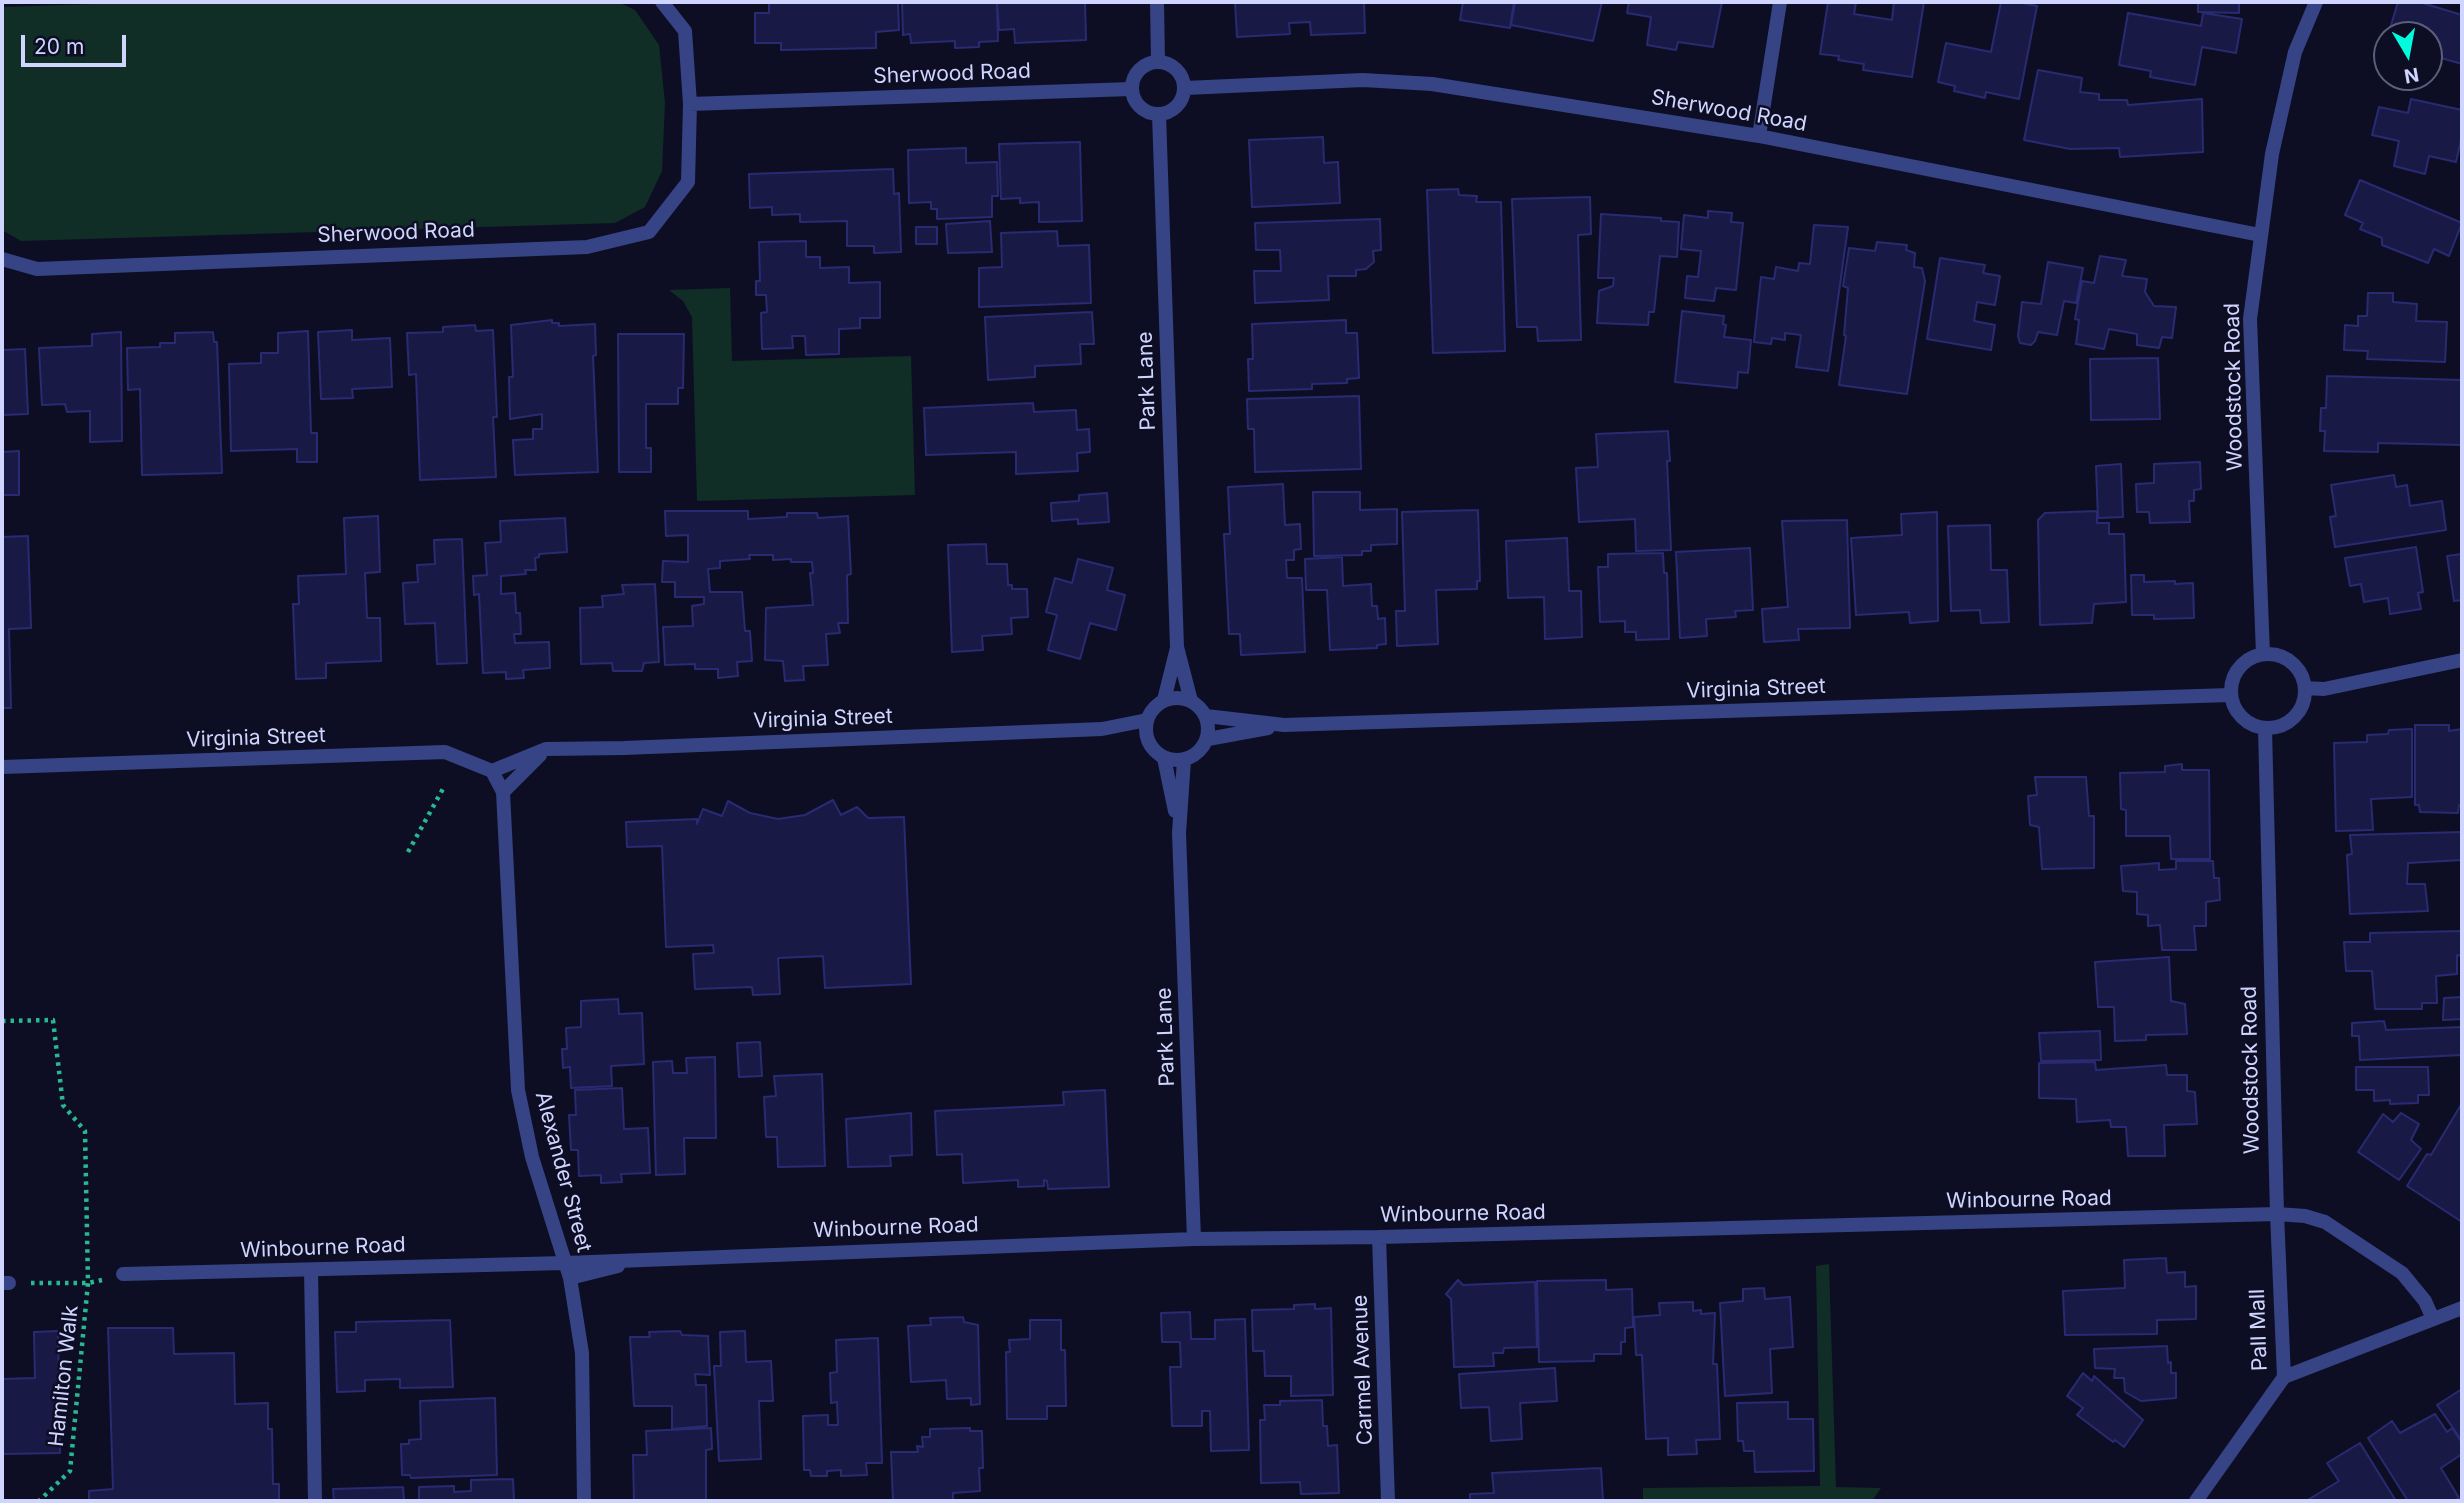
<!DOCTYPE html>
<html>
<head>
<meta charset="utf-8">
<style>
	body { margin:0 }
	#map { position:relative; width:2464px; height:1503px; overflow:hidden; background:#0d0e24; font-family:Inter,sans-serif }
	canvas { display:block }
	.frame { position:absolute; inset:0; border:4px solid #d0d5ff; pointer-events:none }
	.north { position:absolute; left:2373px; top:21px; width:70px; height:70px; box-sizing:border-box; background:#0d0e24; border:2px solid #5b5e7c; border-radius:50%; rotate:170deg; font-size:19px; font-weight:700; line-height:28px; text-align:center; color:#d0d5ff }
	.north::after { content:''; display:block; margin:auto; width:24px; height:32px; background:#00fbdd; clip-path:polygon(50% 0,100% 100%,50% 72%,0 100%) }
	.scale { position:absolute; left:21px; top:35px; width:105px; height:32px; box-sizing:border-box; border:4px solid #d0d5ff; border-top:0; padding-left:9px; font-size:21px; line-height:24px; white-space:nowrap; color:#d0d5ff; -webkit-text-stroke:5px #0d0e24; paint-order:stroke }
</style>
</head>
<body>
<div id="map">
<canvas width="2464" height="1503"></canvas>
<div class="frame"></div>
<div class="north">N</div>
<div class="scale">20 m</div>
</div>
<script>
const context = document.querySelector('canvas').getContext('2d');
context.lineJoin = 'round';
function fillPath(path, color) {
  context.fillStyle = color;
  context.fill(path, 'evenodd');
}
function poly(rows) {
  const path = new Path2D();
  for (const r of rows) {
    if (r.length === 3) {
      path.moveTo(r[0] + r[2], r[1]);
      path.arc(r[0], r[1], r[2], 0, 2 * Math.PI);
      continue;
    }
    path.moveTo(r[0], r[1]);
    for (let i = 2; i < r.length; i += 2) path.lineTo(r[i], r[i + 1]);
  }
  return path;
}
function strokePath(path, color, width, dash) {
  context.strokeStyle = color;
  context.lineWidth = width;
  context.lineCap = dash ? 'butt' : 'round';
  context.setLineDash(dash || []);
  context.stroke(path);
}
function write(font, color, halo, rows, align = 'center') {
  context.font = font + ' Inter,sans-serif';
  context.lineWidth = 5;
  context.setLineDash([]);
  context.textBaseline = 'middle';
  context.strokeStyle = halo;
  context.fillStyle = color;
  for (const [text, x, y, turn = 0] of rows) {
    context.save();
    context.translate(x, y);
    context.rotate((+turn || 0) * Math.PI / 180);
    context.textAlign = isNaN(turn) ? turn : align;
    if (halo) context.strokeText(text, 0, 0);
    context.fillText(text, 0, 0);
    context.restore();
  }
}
const green = poly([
	[155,2,618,2,635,10,659,45,665,103,662,171,645,207,615,223,21,241,2,230,2,7],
	[730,288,732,361,911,356,915,495,697,501,692,317,683,301,669,290],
	[1829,1264,1836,1487,1881,1488,1872,1501,1643,1501,1643,1488,1820,1486,1816,1266]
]);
const building = poly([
	[769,2,898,2,899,30,876,32,876,48,781,50,781,43,755,43,755,13,769,13,769,2],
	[902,2,997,2,998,41,979,42,979,47,955,48,955,41,911,43,910,34,903,35,902,2],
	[997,2,1085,2,1086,40,1015,43,1014,29,999,30,997,2],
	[1235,2,1364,2,1365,33,1311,35,1310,22,1289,23,1290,34,1237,37,1235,2],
	[1463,2,1514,2,1510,28,1460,20,1463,2],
	[1515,2,1602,2,1593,41,1511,25,1515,2],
	[1629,2,1722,2,1713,47,1678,42,1676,50,1647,45,1651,17,1627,13,1629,2],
	[1828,2,1856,2,1854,14,1892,20,1894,2,1924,2,1912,77,1863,70,1864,64,1838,60,1839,56,1820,54,1828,2],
	[2001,2,2017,2,2037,6,2019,99,1986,92,1985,98,1954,91,1955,86,1938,82,1946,43,1991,52,2001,2],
	[2198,2,2239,2,2239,13,2198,12,2198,2],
	[2398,2,2419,2,2462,15,2462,64,2434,56,2429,59,2429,35,2388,35,2398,2],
	[2128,13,2201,26,2203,13,2242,19,2236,53,2202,47,2195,85,2150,77,2151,71,2119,65,2128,13],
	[2038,70,2082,78,2080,92,2099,94,2099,100,2127,100,2128,105,2202,99,2203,152,2120,157,2119,148,2070,149,2024,140,2038,70],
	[2411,99,2462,110,2462,135,2456,162,2429,156,2425,174,2394,166,2399,141,2372,135,2379,107,2408,113,2411,99],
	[1323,137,1324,163,1338,162,1340,203,1252,207,1249,140,1323,137],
	[1080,142,1082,221,1039,222,1039,202,1020,203,1020,198,1001,199,999,144,1080,142],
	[966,148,966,163,997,162,998,196,992,196,992,217,937,219,937,209,931,209,931,202,909,203,908,150,966,148],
	[893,169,894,194,899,193,901,252,874,253,874,246,847,246,847,221,800,222,800,214,772,215,772,207,750,208,749,174,893,169],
	[2360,180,2462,223,2449,256,2434,249,2428,263,2382,245,2382,238,2360,229,2363,223,2345,215,2360,180],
	[1458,189,1459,195,1477,196,1476,202,1501,202,1505,351,1433,353,1427,190,1458,189],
	[1590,197,1591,234,1578,235,1581,340,1538,341,1537,327,1517,327,1512,199,1590,197],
	[1708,211,1732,213,1731,222,1743,223,1736,290,1716,288,1714,301,1685,298,1687,276,1698,277,1701,251,1681,249,1684,215,1708,218,1708,211],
	[1601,214,1661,218,1661,221,1679,222,1677,257,1660,256,1654,312,1649,312,1648,325,1597,323,1599,291,1613,286,1614,278,1598,278,1601,214],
	[1380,219,1381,250,1373,251,1374,262,1366,269,1356,270,1356,276,1328,276,1329,300,1255,303,1254,271,1281,271,1280,250,1256,250,1255,223,1380,219],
	[990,221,992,252,948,253,946,224,990,221],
	[1814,225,1848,227,1828,371,1796,367,1801,335,1785,333,1785,340,1772,338,1771,344,1754,342,1761,277,1774,279,1776,267,1798,271,1799,263,1810,264,1814,225],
	[916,227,937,227,937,244,916,244,916,227],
	[1057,231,1058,246,1089,245,1091,303,979,307,979,268,1002,267,1001,233,1057,231],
	[806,241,806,257,820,257,820,268,849,267,849,283,880,282,880,318,860,318,860,328,839,329,839,354,806,355,805,336,792,336,793,348,762,349,761,313,767,312,766,295,756,295,756,281,760,281,759,242,806,241],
	[1877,242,1907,245,1906,250,1915,253,1914,267,1922,268,1925,281,1907,394,1839,385,1846,336,1844,335,1848,288,1843,286,1849,248,1875,251,1877,242],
	[2100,256,2126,260,2122,276,2147,279,2145,292,2154,306,2176,307,2172,338,2162,337,2159,348,2137,345,2137,334,2109,329,2104,349,2076,344,2079,320,2075,319,2082,281,2094,283,2100,256],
	[1940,258,1985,265,1983,273,2000,276,1995,305,1977,302,1974,321,1995,325,1991,350,1927,339,1940,258],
	[2048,262,2083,268,2076,303,2064,301,2057,335,2038,332,2035,341,2031,345,2020,343,2018,336,2022,302,2041,304,2048,262],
	[2368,293,2393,293,2393,302,2417,304,2416,321,2447,322,2445,362,2367,359,2368,351,2344,350,2345,325,2358,326,2358,316,2367,316,2368,293],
	[1682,311,1724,316,1723,324,1726,325,1724,337,1751,340,1748,373,1738,372,1737,388,1675,382,1682,311],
	[1092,312,1094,344,1080,344,1081,364,1035,366,1035,377,988,380,985,317,1092,312],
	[552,320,552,323,559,323,559,326,595,324,596,355,593,356,598,472,515,475,513,440,533,439,533,429,542,429,542,414,510,419,509,377,513,377,511,325,552,320],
	[1346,320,1346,333,1357,333,1359,378,1347,379,1347,383,1312,384,1312,389,1249,391,1248,359,1253,359,1252,324,1346,320],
	[475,325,476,331,493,330,497,417,493,417,496,477,420,480,416,374,409,375,407,333,443,332,443,327,475,325],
	[352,330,352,340,390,338,392,387,352,389,353,398,321,399,318,332,352,330],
	[308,331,311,433,317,433,317,462,297,462,297,449,231,451,229,364,261,363,261,353,278,353,278,333,308,331],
	[121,332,122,441,90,442,90,411,67,412,65,404,42,405,39,348,92,346,92,334,121,332],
	[213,332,214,342,217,342,222,473,142,475,140,389,128,390,127,348,160,347,160,343,175,343,175,333,213,332],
	[618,334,684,334,683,388,678,388,678,404,646,404,646,448,651,448,651,472,619,472,618,334],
	[25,349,28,414,2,415,2,350,25,349],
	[2158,358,2160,419,2091,420,2090,359,2158,358],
	[2327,376,2462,380,2462,445,2378,443,2378,452,2324,451,2325,431,2320,431,2321,408,2326,408,2327,376],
	[1359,396,1361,469,1255,472,1254,429,1248,429,1247,399,1359,396],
	[1033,403,1034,412,1076,410,1077,430,1089,429,1090,452,1077,453,1078,471,1016,474,1016,452,926,455,924,408,1033,403],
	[1668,431,1670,461,1667,461,1671,550,1636,551,1635,519,1579,522,1576,468,1598,467,1596,434,1668,431],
	[19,451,19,495,2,495,2,452,19,451],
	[2200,462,2201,489,2194,490,2194,501,2189,501,2190,522,2150,523,2149,512,2137,512,2136,484,2154,483,2154,464,2200,462],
	[2121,464,2123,517,2098,518,2096,466,2121,464],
	[2394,475,2396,487,2407,485,2410,506,2442,501,2446,530,2335,547,2330,517,2336,516,2331,485,2394,475],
	[1283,484,1285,525,1300,524,1301,549,1294,550,1294,560,1286,560,1287,578,1302,578,1305,652,1241,655,1240,634,1229,634,1224,534,1230,534,1228,487,1283,484],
	[1313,492,1360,492,1360,510,1397,509,1397,544,1371,545,1371,551,1362,551,1362,555,1314,556,1313,492],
	[1107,493,1109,522,1078,524,1078,519,1052,521,1051,503,1079,501,1079,495,1107,493],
	[1478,510,1480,581,1477,581,1477,589,1436,590,1438,644,1397,646,1396,611,1405,611,1402,512,1478,510],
	[665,511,748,511,748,519,787,517,787,513,817,513,818,518,848,516,851,574,847,575,848,623,838,623,840,633,826,634,828,665,803,666,804,680,785,681,783,661,765,660,766,608,813,605,810,573,813,573,812,562,791,562,791,559,773,560,773,555,749,555,750,559,720,561,720,568,708,569,710,592,742,592,745,631,750,631,752,661,737,662,738,676,718,678,718,669,695,669,695,664,665,665,663,627,693,626,692,606,704,604,704,597,675,597,675,582,662,582,663,561,688,562,688,535,666,536,665,511],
	[2097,511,2097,523,2109,523,2109,534,2124,534,2126,602,2094,604,2092,623,2040,625,2038,520,2045,513,2097,511],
	[1937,512,1938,621,1910,623,1909,612,1856,615,1851,538,1902,535,1901,514,1937,512],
	[378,516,380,572,365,573,367,618,380,618,381,661,326,663,326,678,296,679,293,604,299,604,298,576,346,574,344,518,378,516],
	[565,518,567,552,539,554,539,557,535,558,536,570,525,570,526,574,501,576,501,594,515,593,516,613,520,613,521,634,514,634,515,643,549,642,550,668,523,670,524,678,506,679,506,672,483,673,479,594,474,595,473,576,487,575,485,543,501,542,500,521,565,518],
	[1847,520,1850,628,1798,629,1799,640,1764,642,1762,609,1788,607,1782,521,1847,520],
	[1990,525,1991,570,2007,570,2009,622,1981,623,1980,610,1951,611,1948,526,1990,525],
	[28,536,31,628,9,629,11,708,2,708,2,537,28,536],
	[1567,538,1569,591,1581,591,1582,637,1545,639,1544,597,1508,598,1506,541,1567,538],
	[462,539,467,663,437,664,435,623,405,624,403,583,418,582,417,565,435,564,434,540,462,539],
	[986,544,987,564,1007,564,1008,585,1012,585,1012,589,1027,589,1028,617,1011,618,1012,634,982,636,983,650,952,652,948,545,986,544],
	[2416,547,2423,592,2418,593,2421,609,2390,614,2388,598,2364,602,2361,584,2350,586,2345,558,2416,547],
	[1750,548,1753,610,1735,611,1736,617,1706,619,1707,636,1680,638,1676,552,1750,548],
	[1663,553,1664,573,1667,573,1669,639,1636,640,1636,632,1625,632,1625,621,1600,622,1598,567,1608,567,1608,554,1663,553],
	[2462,554,2462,600,2454,601,2447,556,2462,554],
	[1342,557,1343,586,1371,584,1372,606,1377,606,1378,619,1385,618,1386,644,1377,645,1377,648,1330,650,1327,590,1306,590,1305,559,1342,557],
	[1078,559,1113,568,1107,590,1125,595,1116,630,1090,623,1080,659,1048,650,1057,615,1046,612,1055,578,1072,583,1078,559],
	[2131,575,2144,575,2144,582,2175,581,2175,584,2193,583,2194,618,2154,619,2154,615,2132,615,2131,575],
	[655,584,659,662,644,663,642,671,613,671,612,663,581,664,580,608,603,607,602,596,624,594,622,585,655,584],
	[2415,725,2449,725,2449,731,2462,729,2462,805,2459,805,2458,813,2420,812,2419,805,2415,805,2415,725],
	[2412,729,2412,797,2371,799,2373,830,2336,831,2334,743,2367,742,2367,735,2388,734,2389,730,2412,729],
	[2182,764,2182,770,2209,770,2210,859,2171,859,2170,836,2126,836,2126,810,2121,809,2120,773,2165,772,2165,766,2182,764],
	[2035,777,2086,777,2089,816,2094,816,2094,868,2042,869,2039,827,2030,825,2028,796,2037,795,2035,777],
	[833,800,841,815,857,807,868,818,904,817,911,984,825,988,823,956,778,958,780,994,753,995,752,987,695,989,693,954,714,953,713,945,666,947,662,846,627,847,626,822,697,819,697,824,703,809,722,816,728,801,750,813,778,819,805,815,833,800],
	[2462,832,2462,860,2408,863,2407,884,2425,884,2428,911,2350,914,2347,855,2352,854,2350,835,2462,832],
	[2176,861,2213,861,2214,878,2219,878,2220,900,2206,902,2206,926,2194,926,2196,950,2162,950,2160,925,2148,926,2148,915,2137,914,2137,892,2123,891,2121,866,2159,863,2159,870,2176,869,2176,861],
	[2462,931,2462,956,2457,955,2457,974,2436,976,2437,1003,2422,1003,2422,1009,2375,1009,2372,971,2346,971,2344,942,2370,942,2370,933,2462,931],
	[2169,957,2171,1001,2185,1004,2187,1034,2146,1035,2146,1040,2115,1041,2114,1007,2098,1007,2095,962,2169,957],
	[2462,997,2462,1019,2443,1020,2444,998,2462,997],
	[618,999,619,1014,642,1013,644,1064,611,1066,612,1086,571,1088,570,1067,563,1068,562,1049,567,1049,566,1028,581,1027,581,1001,618,999],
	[2384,1021,2386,1030,2462,1027,2462,1055,2360,1060,2359,1036,2352,1036,2352,1023,2384,1021],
	[2100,1031,2101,1060,2041,1061,2039,1033,2100,1031],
	[760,1042,762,1076,739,1077,737,1043,760,1042],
	[715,1057,716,1138,684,1138,685,1174,656,1175,653,1062,672,1061,673,1073,687,1073,686,1058,715,1057],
	[2095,1062,2096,1070,2166,1065,2167,1075,2187,1075,2187,1091,2195,1092,2197,1124,2164,1125,2165,1156,2128,1156,2126,1127,2111,1127,2110,1120,2077,1122,2076,1099,2039,1098,2039,1063,2095,1062],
	[2356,1067,2428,1067,2429,1095,2418,1095,2418,1103,2390,1104,2390,1100,2374,1101,2374,1090,2356,1090,2356,1067],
	[822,1074,825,1166,778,1167,777,1137,766,1137,764,1097,776,1096,774,1076,822,1074],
	[622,1088,624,1129,648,1128,650,1173,621,1174,622,1182,601,1183,601,1175,579,1176,578,1150,571,1150,569,1115,576,1115,575,1090,622,1088],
	[1105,1090,1109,1187,1048,1189,1047,1181,1044,1180,1044,1186,1018,1187,1018,1180,963,1183,962,1154,937,1155,935,1111,1064,1105,1063,1092,1105,1090],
	[2462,1103,2462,1222,2407,1186,2427,1154,2431,1155,2462,1103],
	[911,1113,912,1155,890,1156,891,1166,848,1167,846,1119,911,1113],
	[2401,1113,2419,1124,2411,1140,2421,1149,2399,1180,2358,1152,2383,1114,2393,1122,2401,1113],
	[2166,1258,2167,1273,2185,1272,2185,1287,2196,1286,2196,1319,2157,1320,2157,1334,2065,1335,2063,1291,2125,1288,2124,1260,2166,1258],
	[1458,1280,1463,1285,1535,1282,1537,1347,1504,1348,1503,1353,1493,1353,1494,1366,1454,1367,1451,1299,1446,1294,1458,1280],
	[1606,1280,1606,1290,1632,1289,1633,1327,1625,1328,1625,1342,1621,1342,1621,1354,1594,1354,1594,1361,1539,1362,1537,1281,1606,1280],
	[1764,1288,1765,1299,1790,1297,1793,1347,1770,1349,1772,1393,1725,1396,1720,1303,1743,1301,1743,1289,1764,1288],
	[1693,1302,1693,1311,1701,1310,1701,1314,1715,1313,1713,1364,1717,1364,1720,1439,1696,1440,1697,1454,1668,1455,1668,1438,1646,1439,1642,1355,1636,1355,1634,1317,1660,1315,1659,1303,1693,1302],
	[1315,1304,1315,1309,1331,1308,1333,1395,1291,1396,1291,1376,1265,1376,1264,1351,1253,1351,1252,1310,1294,1309,1294,1305,1315,1304],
	[1190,1312,1191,1339,1215,1339,1215,1320,1245,1319,1249,1450,1211,1451,1210,1411,1202,1411,1202,1426,1172,1426,1170,1367,1181,1367,1180,1342,1162,1342,1161,1313,1190,1312],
	[963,1317,964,1322,978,1325,980,1404,971,1405,971,1398,947,1399,946,1380,911,1382,908,1326,931,1325,930,1318,963,1317],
	[450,1320,453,1387,400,1388,400,1379,365,1380,365,1391,337,1392,335,1332,356,1332,356,1322,450,1320],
	[1030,1320,1061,1320,1061,1350,1065,1350,1066,1406,1047,1406,1047,1419,1007,1419,1006,1352,1010,1352,1009,1340,1030,1339,1030,1320],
	[108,1328,173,1328,174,1354,234,1353,235,1404,268,1403,268,1429,272,1429,273,1484,279,1484,279,1501,89,1501,89,1491,113,1489,108,1328],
	[58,1331,60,1453,2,1454,2,1379,35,1378,34,1332,58,1331],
	[680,1331,682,1335,708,1336,710,1375,695,1374,696,1385,706,1385,707,1426,672,1429,672,1406,634,1406,630,1337,650,1337,649,1332,680,1331],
	[745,1331,746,1362,771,1361,773,1401,759,1401,761,1459,719,1461,714,1366,721,1366,720,1332,745,1331],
	[878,1338,882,1463,866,1463,867,1475,841,1476,841,1470,827,1471,827,1476,811,1476,810,1470,804,1470,803,1416,828,1415,828,1425,838,1425,837,1402,831,1403,830,1373,837,1372,836,1340,878,1338],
	[2167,1346,2168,1363,2171,1362,2171,1373,2176,1373,2176,1398,2141,1401,2125,1392,2124,1378,2114,1378,2115,1369,2095,1368,2094,1349,2167,1346],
	[1555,1368,1557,1401,1520,1403,1522,1439,1491,1441,1489,1407,1461,1408,1459,1374,1555,1368],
	[2083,1373,2092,1381,2094,1376,2143,1420,2124,1447,2115,1440,2113,1442,2077,1415,2083,1408,2067,1396,2083,1373],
	[2462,1389,2462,1441,2437,1405,2462,1389],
	[495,1398,497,1475,411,1478,410,1475,402,1475,401,1444,409,1444,409,1440,421,1439,420,1401,495,1398],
	[1322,1400,1323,1426,1327,1426,1328,1446,1337,1445,1339,1493,1301,1494,1300,1482,1261,1483,1260,1420,1265,1420,1264,1405,1280,1405,1280,1401,1322,1400],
	[1788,1402,1788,1419,1813,1419,1814,1471,1755,1472,1754,1451,1744,1451,1743,1441,1738,1441,1737,1403,1788,1402],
	[2435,1414,2447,1432,2452,1428,2462,1443,2462,1454,2441,1468,2459,1498,2454,1501,2408,1501,2368,1438,2392,1421,2400,1433,2435,1414],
	[711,1428,712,1449,706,1450,706,1501,634,1501,633,1455,647,1455,646,1431,711,1428],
	[970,1428,970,1431,982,1431,983,1468,979,1468,980,1491,953,1493,953,1501,893,1501,891,1452,918,1452,917,1446,923,1447,922,1437,930,1437,930,1429,970,1428],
	[2360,1443,2396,1501,2306,1501,2339,1481,2327,1463,2360,1443],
	[1601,1468,1603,1501,1470,1501,1470,1494,1494,1493,1492,1473,1601,1468],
	[513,1479,514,1501,419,1501,419,1487,454,1486,454,1492,471,1491,471,1480,513,1479],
	[403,1487,404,1501,334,1501,333,1489,403,1487]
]);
const path = poly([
	[408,852,444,787],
	[2,1021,53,1020,63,1105,85,1131,88,1283,70,1471,39,1501],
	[31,1283,88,1283,102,1280]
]);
const lane = poly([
	[311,1270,315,1501]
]);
const street = poly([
	[1157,2,1158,61],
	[1158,88,26],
	[1185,88,1363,80,1432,84,1759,136,2260,235],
	[690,104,1131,89],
	[1159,114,1177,647,1191,701],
	[1759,136,1780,2],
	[2,259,37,269,587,247,649,232,688,182,690,104,685,31,662,2],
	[2268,691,37],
	[2263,654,2250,319,2272,154,2295,52,2316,2],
	[2305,688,2324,689,2462,660],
	[1177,729,31],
	[1164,700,1177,648],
	[1206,716,1284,725,2230,695],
	[2265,728,2277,1214,2305,1216,2325,1222,2402,1273,2425,1301,2433,1319],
	[1208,739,1268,728],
	[1164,758,1175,811],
	[1184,760,1179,833,1194,1239],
	[2,767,445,752,492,771,546,749,624,748,1102,729,1147,720],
	[492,771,503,792,518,1090,532,1157,570,1278,582,1353,584,1501],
	[503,792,540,755],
	[1379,1237,1388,1501],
	[123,1274,565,1263,1194,1239,1379,1237,2277,1214,2284,1377,2196,1501],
	[570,1278,618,1266],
	[2,1283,9,1283],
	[2284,1377,2462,1308]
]);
const streetNames = [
	["Sherwood Road",952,74,-2],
	["Sherwood Road",1729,111,10],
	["Sherwood Road",396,233,-2],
	["Park Lane",1147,381,-92],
	["Woodstock Road",2234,387,-91],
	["Virginia Street",1756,689,-2],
	["Virginia Street",823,719,-2],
	["Virginia Street",256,738,-2],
	["Park Lane",1166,1037,-92],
	["Woodstock Road",2251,1070,-91],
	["Alexander Street",563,1172,75],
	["Winbourne Road",2029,1200,-1],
	["Winbourne Road",1463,1214,-1],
	["Winbourne Road",896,1228,-2],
	["Winbourne Road",323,1248,-2],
	["Pall Mall",2259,1330,-92],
	["Carmel Avenue",1363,1370,-92],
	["Hamilton Walk",64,1376,-84]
];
fillPath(green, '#102e26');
fillPath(building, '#181945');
strokePath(building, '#292b72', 2);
strokePath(path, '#29b991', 4.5, [3.5, 5]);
strokePath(lane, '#364485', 14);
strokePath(street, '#364485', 14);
write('21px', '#d0d5ff', '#0d0e24', streetNames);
</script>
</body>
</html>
